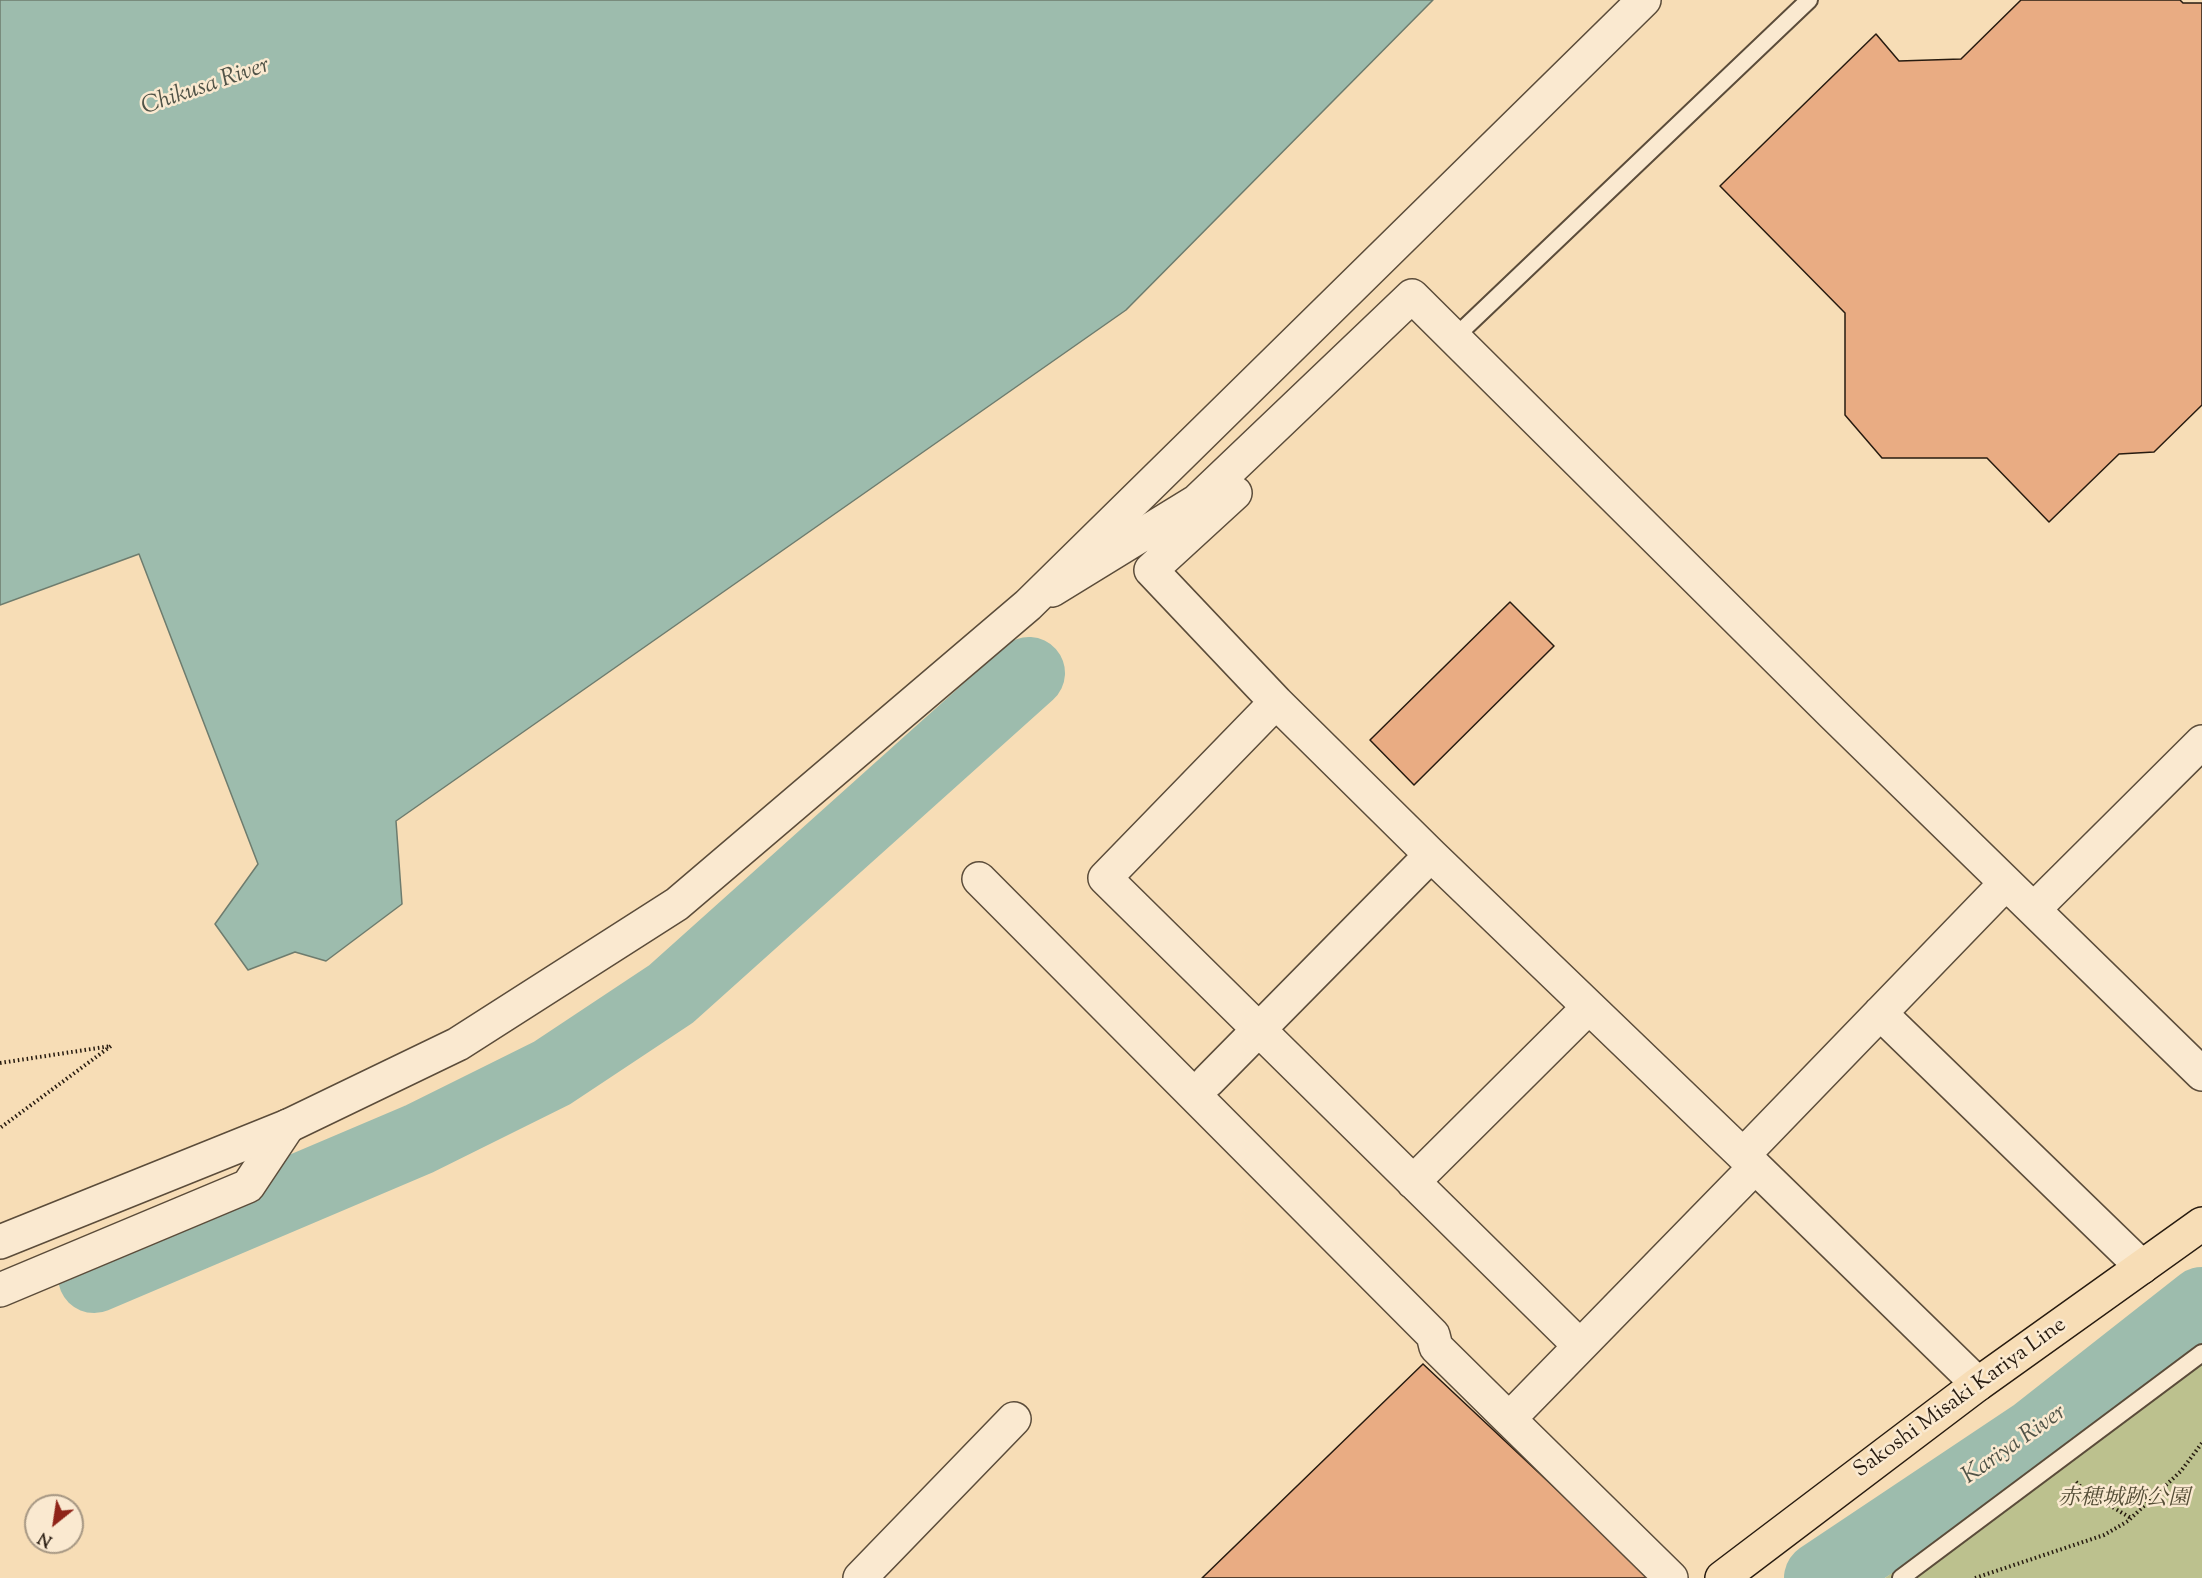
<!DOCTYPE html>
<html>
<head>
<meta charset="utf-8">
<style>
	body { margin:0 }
	#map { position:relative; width:2202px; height:1578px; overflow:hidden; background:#f7ddb6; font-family:"Sorts Mill Goudy",serif }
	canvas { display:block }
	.north { position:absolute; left:24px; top:1494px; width:60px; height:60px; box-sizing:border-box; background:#fae9d0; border:2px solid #a69783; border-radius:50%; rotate:210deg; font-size:16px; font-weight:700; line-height:24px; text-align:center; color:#271b10 }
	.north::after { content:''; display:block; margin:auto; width:21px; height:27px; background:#8f2418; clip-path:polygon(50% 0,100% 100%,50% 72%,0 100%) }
</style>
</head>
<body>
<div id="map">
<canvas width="2202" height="1578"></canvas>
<div class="north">N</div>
</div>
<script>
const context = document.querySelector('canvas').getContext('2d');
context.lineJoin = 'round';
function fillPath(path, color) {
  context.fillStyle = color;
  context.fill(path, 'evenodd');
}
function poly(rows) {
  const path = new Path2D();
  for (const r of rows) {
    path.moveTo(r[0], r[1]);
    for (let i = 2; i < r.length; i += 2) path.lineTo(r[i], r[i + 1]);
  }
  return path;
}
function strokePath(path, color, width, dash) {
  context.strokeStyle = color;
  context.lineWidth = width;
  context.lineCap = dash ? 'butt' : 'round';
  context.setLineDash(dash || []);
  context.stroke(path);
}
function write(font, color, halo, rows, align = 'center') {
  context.font = font + ' "Sorts Mill Goudy","Noto Serif JP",serif';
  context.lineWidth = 5;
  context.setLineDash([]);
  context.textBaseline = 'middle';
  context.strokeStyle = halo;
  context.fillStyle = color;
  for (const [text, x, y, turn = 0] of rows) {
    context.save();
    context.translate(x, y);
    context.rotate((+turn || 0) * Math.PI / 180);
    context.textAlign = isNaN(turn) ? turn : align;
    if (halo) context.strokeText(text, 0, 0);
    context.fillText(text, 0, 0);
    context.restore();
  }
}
const green = poly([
	[2202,1346,2202,1578,1885,1578]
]);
const water = poly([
	[0,0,1433,0,1126,310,396,821,402,904,326,961,295,952,248,970,215,924,258,864,139,554,0,605,0,0]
]);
const river = poly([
	[94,1277,419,1139,552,1073,671,994,1029,673],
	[1820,1578,2034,1435,2202,1303]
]);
const building = poly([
	[2021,0,2180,0,2183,3,2202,3,2202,405,2154,452,2119,454,2049,522,1987,458,1882,458,1845,415,1845,313,1720,186,1876,34,1899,61,1961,59,2021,0],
	[1510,602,1554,646,1414,785,1370,740,1510,602],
	[1423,1364,1651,1578,1202,1578,1423,1364]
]);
const path = poly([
	[0,1063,111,1046,0,1128],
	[2076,1482,2085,1491,2131,1518],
	[1975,1578,2104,1535,2128,1521,2147,1503,2181,1471,2202,1443]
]);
const service = poly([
	[1454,338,1809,0],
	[1901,1578,2202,1353]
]);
const minor = poly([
	[1235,493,1151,570,1276,702],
	[1052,590,1197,501,1412,296,1833,714,2202,1074],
	[979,879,1433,1335,1436,1347,1509,1419],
	[2034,909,2202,742],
	[1880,1013,2142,1267],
	[1208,1081,1431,855],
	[1413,1182,1589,1007],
	[0,1290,248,1186,288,1126],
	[1580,1346,1105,878,1276,702,1431,855,1743,1155],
	[1978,1384,1743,1155,2006,883],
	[860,1578,1014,1419],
	[1671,1578,1509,1419,1755,1167]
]);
const tertiary = poly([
	[0,1242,288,1126,458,1044,677,904,1028,605,1644,0]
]);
const primary = poly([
	[1722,1578,1978,1384,2202,1224]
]);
const streetNames = [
	["Sakoshi Misaki Kariya Line",1961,1399,-36]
];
const parkNames = [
	["赤穂城跡公園",2124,1500]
];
const waterNames = [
	["Chikusa River",206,88,-19],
	["Kariya River",2015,1446,-35]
];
fillPath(green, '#bcc18e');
fillPath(water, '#9dbcad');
strokePath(water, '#6e7c6e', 1.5);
strokePath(river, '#9dbcad', 72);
fillPath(building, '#e9ac83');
strokePath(building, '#271b10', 1.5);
strokePath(service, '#5b4c3a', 20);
strokePath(minor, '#5b4c3a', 36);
strokePath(tertiary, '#5b4c3a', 36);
strokePath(primary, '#271b10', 36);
strokePath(path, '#271b10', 4, [1.5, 3]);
strokePath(service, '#fae9d0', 16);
strokePath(minor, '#fae9d0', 33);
strokePath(tertiary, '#fae9d0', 33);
strokePath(primary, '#f7ddb6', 33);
write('22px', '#271b10', '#fae9d0', streetNames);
write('italic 22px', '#544d36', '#fae9d0', parkNames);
write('italic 24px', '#505347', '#fae9d0', waterNames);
</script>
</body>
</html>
